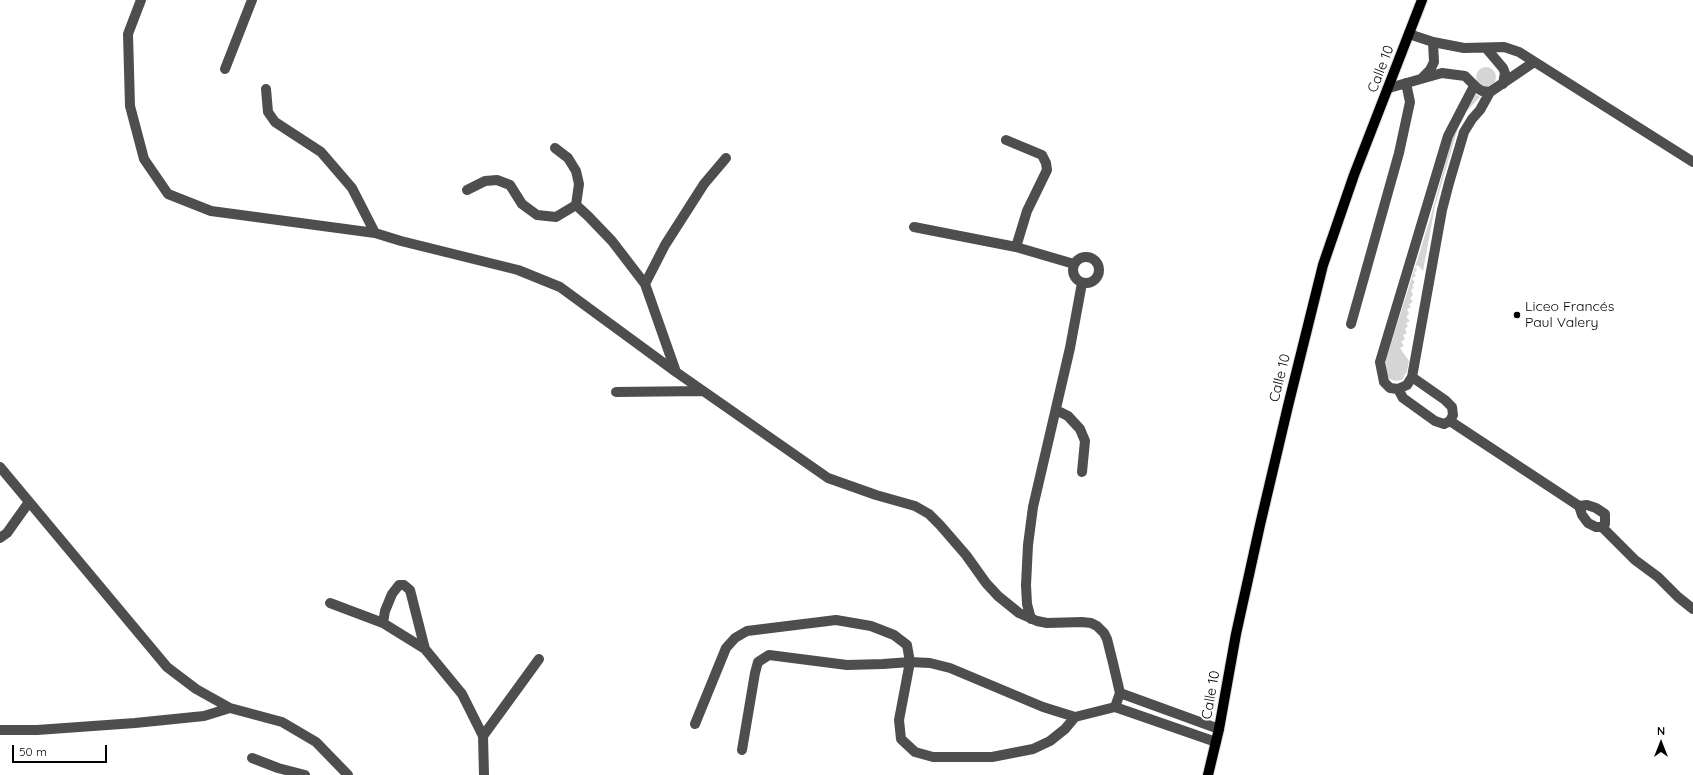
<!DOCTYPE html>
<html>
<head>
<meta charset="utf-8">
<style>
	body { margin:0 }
	#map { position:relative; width:1693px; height:775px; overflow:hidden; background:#fff; font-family:Quicksand,sans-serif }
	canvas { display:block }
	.north { position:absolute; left:1641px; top:723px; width:40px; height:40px; -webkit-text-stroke:3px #fff; paint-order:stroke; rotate:0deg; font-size:11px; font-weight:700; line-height:16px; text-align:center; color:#000 }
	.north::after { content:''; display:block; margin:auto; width:14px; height:18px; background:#000; clip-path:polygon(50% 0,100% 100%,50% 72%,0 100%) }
	.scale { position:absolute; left:12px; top:745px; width:95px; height:18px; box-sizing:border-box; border:2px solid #000; border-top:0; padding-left:5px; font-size:12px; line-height:14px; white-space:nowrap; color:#000; -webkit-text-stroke:3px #fff; paint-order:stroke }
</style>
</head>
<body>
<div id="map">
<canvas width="1693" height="775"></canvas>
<div class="north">N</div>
<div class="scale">50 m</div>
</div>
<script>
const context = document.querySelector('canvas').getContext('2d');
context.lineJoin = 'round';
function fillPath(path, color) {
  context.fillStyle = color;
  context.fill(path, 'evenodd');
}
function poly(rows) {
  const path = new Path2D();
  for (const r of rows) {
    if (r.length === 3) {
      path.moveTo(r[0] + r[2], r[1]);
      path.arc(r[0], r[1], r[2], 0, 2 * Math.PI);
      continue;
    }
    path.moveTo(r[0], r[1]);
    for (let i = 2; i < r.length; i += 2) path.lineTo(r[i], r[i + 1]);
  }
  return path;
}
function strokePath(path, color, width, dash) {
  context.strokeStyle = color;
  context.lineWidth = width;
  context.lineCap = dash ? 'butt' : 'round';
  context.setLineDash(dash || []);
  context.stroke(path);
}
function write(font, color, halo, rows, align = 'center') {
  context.font = font + ' Quicksand,sans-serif';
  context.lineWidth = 4;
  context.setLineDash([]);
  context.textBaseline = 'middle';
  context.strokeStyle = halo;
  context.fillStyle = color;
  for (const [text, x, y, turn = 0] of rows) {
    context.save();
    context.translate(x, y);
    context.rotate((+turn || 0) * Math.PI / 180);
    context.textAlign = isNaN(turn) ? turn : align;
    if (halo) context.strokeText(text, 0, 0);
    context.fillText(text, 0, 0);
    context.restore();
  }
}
const green = poly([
	[1486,77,10],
	[1476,94,1480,97,1466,112,1457,131,1435,206,1423,271,1418,265,1415,267,1417,270,1414,273,1416,276,1412,278,1415,283,1412,285,1414,288,1411,290,1413,295,1410,298,1413,301,1409,305,1411,307,1407,309,1409,314,1406,317,1410,321,1406,323,1408,326,1405,329,1407,333,1403,335,1405,339,1401,342,1404,346,1400,348,1409,361,1407,371,1402,380,1395,381,1387,378,1386,360,1430,219,1455,129]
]);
const minor = poly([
	[141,0,128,34,130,106,144,159,168,194,211,211,375,233,401,241,518,270,560,287,676,372,828,478,876,495,915,506,929,514,940,525,966,555,986,583,998,596,1019,613,1037,621,1047,623,1082,622,1091,623,1097,626,1104,633,1107,639,1113,663,1120,693,1115,707],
	[1409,34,1433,42,1464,48,1504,47,1519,52,1693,162],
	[1486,48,1503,68,1505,73,1503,84],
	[225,69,252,0],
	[1422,78,1430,70,1434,62,1433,42],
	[1474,86,1448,136,1380,362,1384,382,1390,388,1398,389,1407,385,1412,377,1442,210,1449,183,1464,132,1472,119,1480,110,1490,92],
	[1389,88,1442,73,1465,76,1477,88,1482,91,1490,92,1534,62],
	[266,89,268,112,275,122,321,152,352,188,375,233],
	[1006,140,1042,155,1046,163,1047,170,1027,211,1016,247],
	[555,148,568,158,576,171,579,184,576,205],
	[467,190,485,181,497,180,510,185,522,204,537,215,556,217,576,205,588,216,612,241,645,284],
	[914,227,1016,247,1074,264],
	[1086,270,13],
	[1351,324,1399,153,1410,102,1406,83],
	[676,372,645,284,665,245,704,184,726,158],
	[1398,389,1403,398,1435,421,1444,424,1450,421,1453,415,1452,407,1445,400,1412,377],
	[616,392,703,391],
	[1056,410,1068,416,1080,429,1085,441,1082,472],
	[1450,421,1579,506,1582,515,1588,523,1596,527,1602,527,1605,524,1605,514,1596,508,1587,505,1579,506],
	[0,467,167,667,196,689,230,708,282,722,316,742,348,775],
	[1602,527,1635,560,1658,577,1678,597,1693,609],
	[0,538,7,533,29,502],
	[330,603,383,623,425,649,462,694,483,736,484,775],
	[1031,619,1027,604,1026,585,1028,545,1033,507,1070,348,1082,283],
	[383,623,385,611,392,594,399,585,404,585,410,590,425,649],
	[1120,693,1219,729],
	[695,724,726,648,735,638,747,631,836,620,871,626,894,635,907,645,910,662,899,720,901,739,915,752,933,757,992,757,1033,749,1050,741,1065,729,1075,717],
	[0,730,37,730,135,723,204,716,230,708],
	[483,736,539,659],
	[742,750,755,673,758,662,769,655,847,665,883,664,910,662,930,663,950,668,1043,707,1075,717,1115,707,1216,742],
	[252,758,278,768,305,775]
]);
const major = poly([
	[1208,775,1219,729,1236,634,1260,525,1288,406,1323,265,1354,175,1422,0]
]);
const markers = [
	[1517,315,4,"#000"]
];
const streetNames = [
	["Calle 10",1381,69,-69],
	["Calle 10",1280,378,-76],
	["Calle 10",1211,695,-80]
];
const poiNames = [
	["Liceo Francés",1525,307],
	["Paul Valery",1525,323]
];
fillPath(green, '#d5d5d5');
strokePath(major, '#dbdbdb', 12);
strokePath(minor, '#4e4e4e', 10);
strokePath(major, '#000', 10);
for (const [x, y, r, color] of markers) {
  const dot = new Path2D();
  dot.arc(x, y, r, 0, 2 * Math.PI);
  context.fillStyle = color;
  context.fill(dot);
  strokePath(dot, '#fff', 1.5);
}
write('14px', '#000', '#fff', streetNames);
write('14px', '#000', '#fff', poiNames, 'left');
</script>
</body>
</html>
